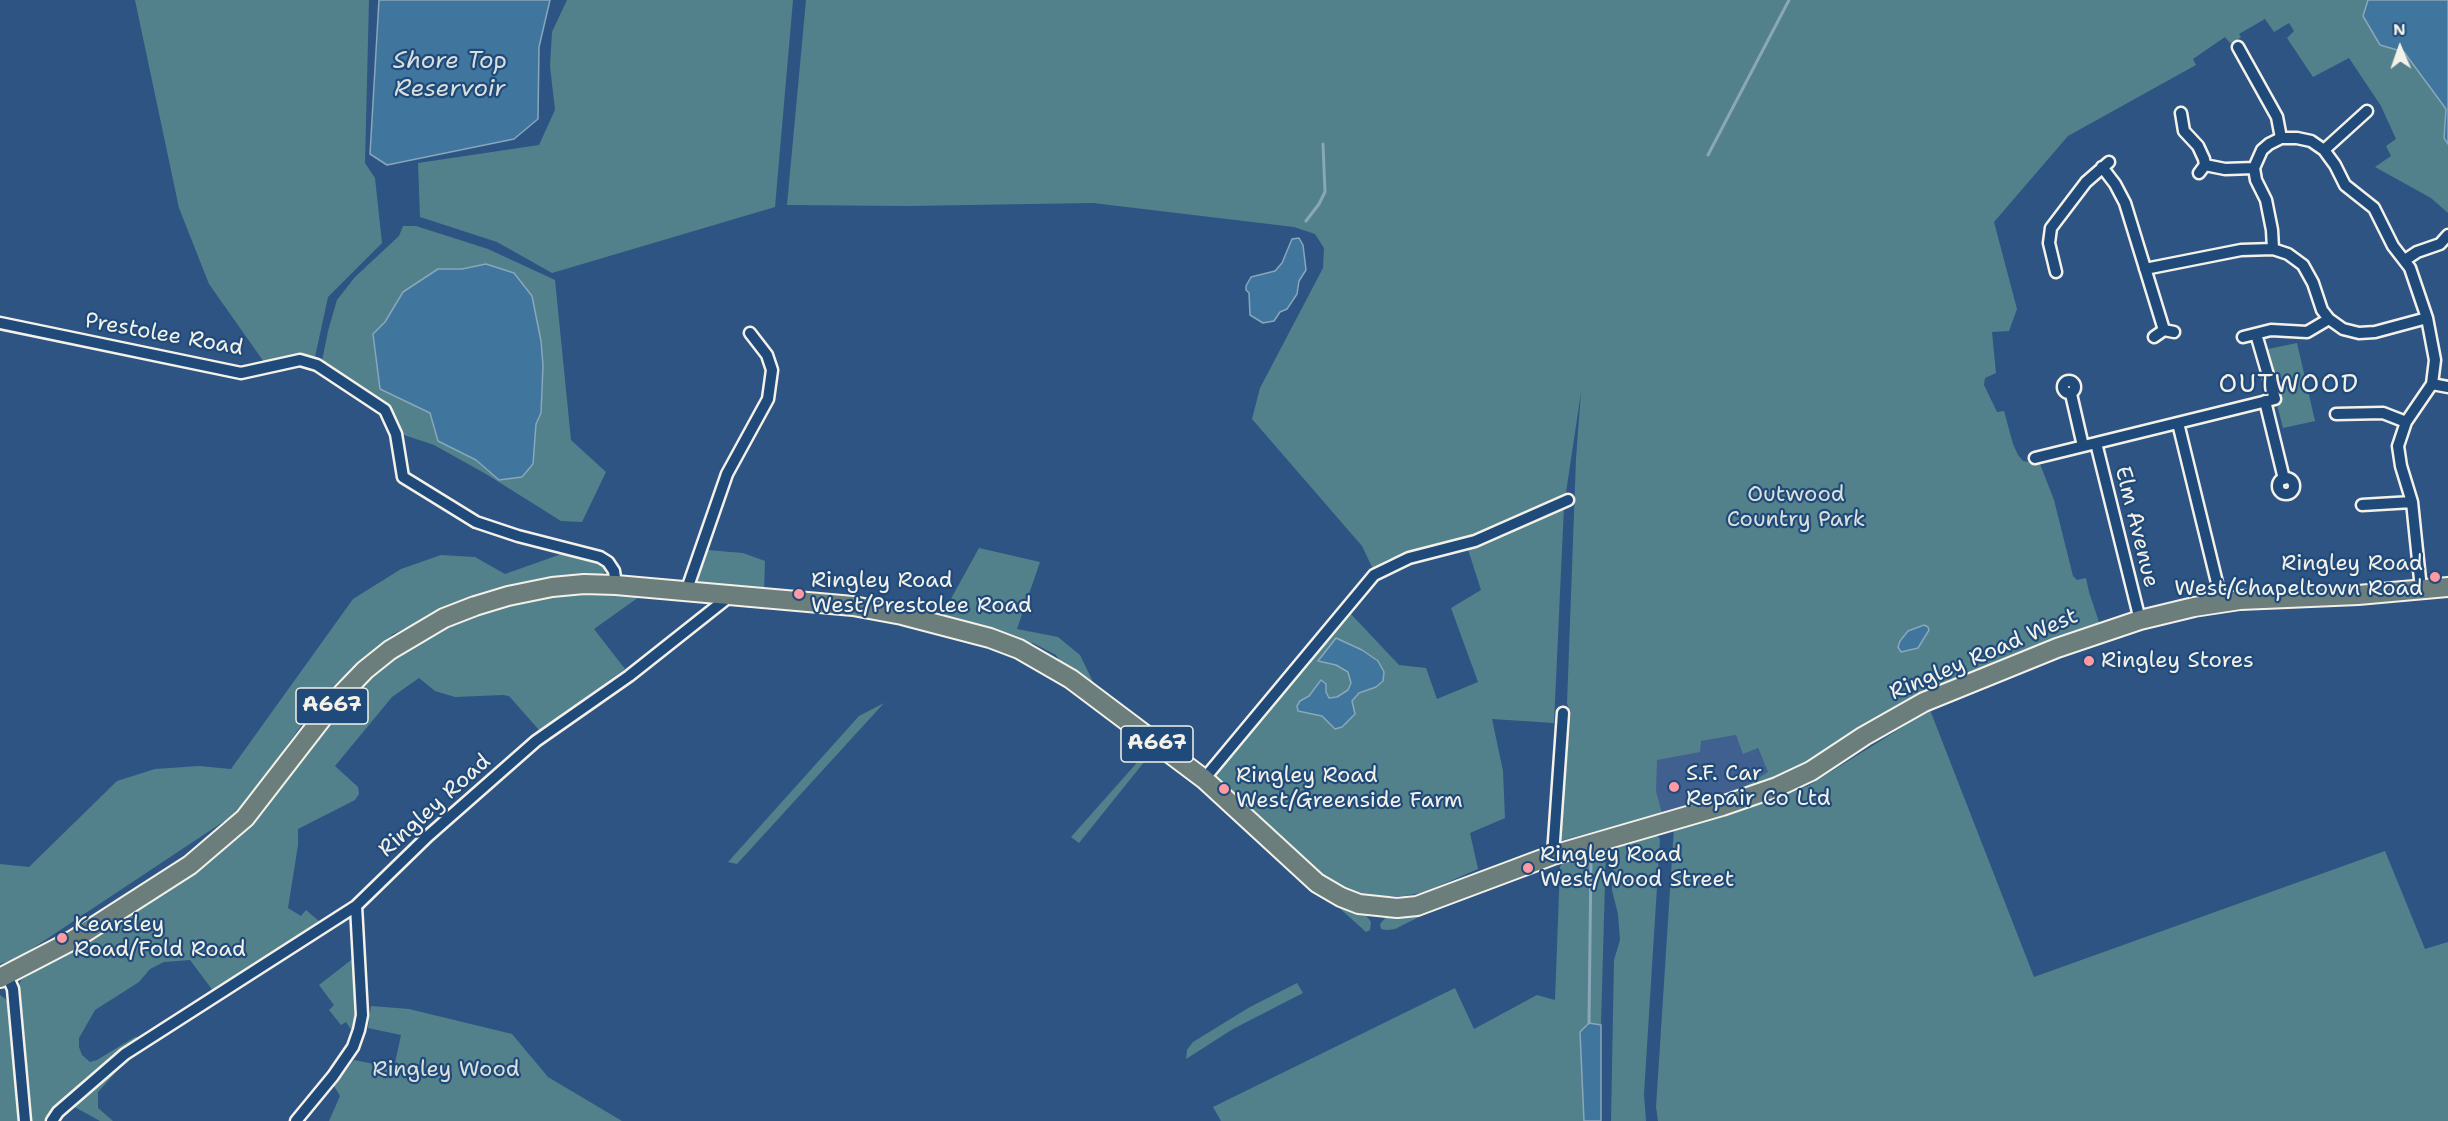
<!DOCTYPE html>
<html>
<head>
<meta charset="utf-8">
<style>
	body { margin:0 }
	#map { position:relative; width:2448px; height:1121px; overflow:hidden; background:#2e5484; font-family:"Shantell Sans",sans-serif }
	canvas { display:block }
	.north { position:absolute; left:2370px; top:18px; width:60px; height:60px; -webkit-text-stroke:4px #1f4a7a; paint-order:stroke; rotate:358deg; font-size:16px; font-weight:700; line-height:24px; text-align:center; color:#f4f1e8 }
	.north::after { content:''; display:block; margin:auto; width:21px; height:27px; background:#f4f1e8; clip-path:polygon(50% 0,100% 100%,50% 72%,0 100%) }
</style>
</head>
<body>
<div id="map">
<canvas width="2448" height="1121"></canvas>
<div class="north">N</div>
</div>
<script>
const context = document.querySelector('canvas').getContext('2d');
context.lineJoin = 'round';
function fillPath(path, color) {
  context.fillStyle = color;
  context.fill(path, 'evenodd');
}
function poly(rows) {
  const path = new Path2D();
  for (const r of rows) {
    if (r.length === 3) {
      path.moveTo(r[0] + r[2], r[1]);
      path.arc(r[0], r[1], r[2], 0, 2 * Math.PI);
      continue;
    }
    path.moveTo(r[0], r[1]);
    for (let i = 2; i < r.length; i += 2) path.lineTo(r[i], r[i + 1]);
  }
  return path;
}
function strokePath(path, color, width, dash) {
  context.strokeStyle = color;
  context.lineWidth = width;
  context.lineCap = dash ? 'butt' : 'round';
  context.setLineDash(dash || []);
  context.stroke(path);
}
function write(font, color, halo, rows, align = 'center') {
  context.font = font + ' "Shantell Sans",sans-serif';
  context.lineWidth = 4.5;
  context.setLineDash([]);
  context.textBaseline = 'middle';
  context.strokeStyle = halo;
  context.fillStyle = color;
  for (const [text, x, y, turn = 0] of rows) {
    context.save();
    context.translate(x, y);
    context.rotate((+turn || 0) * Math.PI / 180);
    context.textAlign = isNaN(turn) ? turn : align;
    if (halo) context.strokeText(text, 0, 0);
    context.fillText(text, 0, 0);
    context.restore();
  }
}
const built = poly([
	[1736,735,1757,748,1772,779,1662,813,1656,791,1656,760,1700,741]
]);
const green = poly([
	[135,0,369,0,365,163,375,178,382,243,328,297,315,357,296,354,264,362,209,284,179,208],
	[567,0,793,0,775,207,552,273,497,242,420,217,418,163,539,145,555,110,550,66,552,32],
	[806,0,2448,0,2448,213,2431,198,2375,167,2391,156,2386,146,2396,139,2381,106,2349,58,2313,77,2287,38,2294,31,2289,23,2274,32,2265,19,2239,34,2241,37,2231,44,2225,37,2193,59,2196,65,2068,136,1994,222,2017,309,2009,331,1992,332,1996,373,1985,378,1984,385,1997,412,2004,411,2013,444,2018,455,2023,461,2040,464,2054,500,2073,576,2077,580,2086,578,2089,592,2100,625,2023,650,1925,691,1875,718,1808,760,1772,779,1741,789,1768,772,1758,748,1743,754,1736,735,1701,741,1700,752,1657,760,1656,791,1662,813,1560,841,1571,712,1567,704,1576,459,1581,392,1564,506,1554,723,1492,719,1503,771,1505,818,1470,833,1478,869,1425,892,1404,896,1377,896,1356,893,1338,886,1324,876,1282,842,1211,776,1350,613,1399,665,1426,668,1437,699,1478,682,1451,608,1481,590,1465,540,1403,554,1387,560,1373,569,1362,546,1252,419,1260,388,1323,268,1324,248,1315,234,1294,227,1093,203,906,206,787,205],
	[403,226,416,226,488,249,555,280,571,440,606,472,582,522,561,521,486,474,434,445,401,434,389,406,322,361,328,331,337,300,355,277,399,236],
	[486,264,543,366,541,413,536,424,533,464,499,480,476,460,438,441,430,413,380,388,373,334,385,322,403,292,438,269,462,269],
	[2297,343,2315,421,2283,428,2263,350],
	[979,548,1040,562,1017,629,1058,637,1080,655,1094,684,1061,663,1056,655,1033,643,1025,643,997,631,942,615],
	[707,550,743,553,765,561,764,591,694,587],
	[567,552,599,562,604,567,605,572,599,576,559,577,521,584,448,609,393,634,323,695,241,810,18,958,0,964,0,864,29,867,117,781,155,769,199,766,231,769,353,599,401,569,441,555,475,557,505,574],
	[602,591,639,597,594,629,625,669,539,730,509,696,503,695,455,697,435,691,419,678,392,697,335,766,358,787,359,794,355,800,298,829,298,845,288,908,301,916,306,910,320,922,214,992,190,960,164,962,150,969,139,982,95,1010,79,1038,79,1047,82,1055,90,1062,97,1060,135,1037,142,1037,48,1121,32,1121,19,985,21,980,157,897,202,865,237,836,265,807,336,711,368,678,400,651,454,623,488,610,564,592],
	[884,703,737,864,728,862,859,716],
	[1930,710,2034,977,2385,851,2425,949,2448,942,2448,1121,1658,1121,1656,1107,1674,828,1808,786],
	[1150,748,1153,751,1079,843,1071,837],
	[1654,832,1660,839,1644,1094,1646,1121,1611,1121,1614,960,1620,940,1618,914,1612,890,1614,844],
	[1606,846,1601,1025,1589,1023,1584,1121,1221,1121,1213,1107,1455,988,1474,1029,1537,995,1555,1000,1560,867,1564,860],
	[1326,896,1364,913,1371,922,1370,930,1366,932],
	[1457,898,1395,929,1387,930,1381,929,1380,924,1388,915],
	[355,957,357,1006,352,1031,346,1022,341,1025,329,1010,334,1005,319,985],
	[1297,983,1303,993,1233,1029,1186,1059,1187,1050,1193,1042,1250,1007],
	[0,995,8,1001,10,1011,20,1121,0,1121],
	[371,1006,409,1009,512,1034,548,1077,622,1121,329,1121,340,1096,334,1086,354,1060,394,1068,401,1035,368,1028],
	[132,1054,98,1092,98,1108,113,1121,100,1121,71,1105]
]);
const water = poly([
	[379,0,550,0,539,47,538,119,514,139,387,165,370,154,379,0],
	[2368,0,2448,0,2448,144,2444,138,2446,109,2404,52,2380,45,2363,16,2368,0],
	[1299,238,1303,245,1306,270,1299,281,1297,294,1287,309,1280,312,1274,321,1263,323,1250,315,1249,293,1246,290,1246,286,1251,277,1275,271,1282,263,1292,239,1299,238],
	[486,264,514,273,532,296,541,341,543,366,541,413,536,424,533,464,522,477,499,480,476,460,438,441,430,413,380,389,373,334,385,322,403,292,438,269,462,269,486,264],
	[1924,625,1928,627,1929,630,1918,648,1901,652,1898,647,1900,641,1908,631,1924,625],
	[1336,638,1362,650,1378,661,1384,672,1383,681,1376,687,1359,693,1352,701,1355,714,1342,727,1335,729,1322,716,1298,711,1297,706,1300,701,1309,696,1321,680,1326,684,1326,692,1329,698,1337,697,1348,690,1351,683,1348,672,1336,665,1318,661,1336,638],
	[1589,1023,1601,1025,1601,1121,1584,1121,1580,1032,1589,1023]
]);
const stream = poly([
	[1708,155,1789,0],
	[1306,221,1319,204,1325,192,1323,144],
	[1589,1023,1591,856]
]);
const street = poly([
	[2238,47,2277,117,2281,138],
	[2181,113,2184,131,2198,146,2204,159,2205,165,2199,173],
	[2324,150,2367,111],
	[2205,165,2225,169,2254,168],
	[2102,167,2115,184,2125,203,2164,330],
	[2273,249,2272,230,2266,200,2256,180,2254,168,2262,150,2269,144,2281,138,2297,138,2311,141,2324,150,2335,165,2345,185,2374,208,2393,246,2410,268,2427,318,2435,360,2432,384,2406,422,2398,446,2401,466,2412,502,2421,589],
	[2405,260,2417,252,2440,244,2448,235],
	[2145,269,2241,250,2273,249,2288,254,2303,265,2313,283,2322,310,2329,319,2343,329,2359,333,2375,332,2427,318],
	[2056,272,2049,243,2051,228,2086,182,2109,162],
	[0,323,241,373,300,360,317,365,385,410,396,434,403,477,476,522,518,536,600,557,608,562,614,571,616,585],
	[2154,337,2164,330,2174,332],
	[2243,337,2271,330,2307,332,2329,319],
	[2069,387,6],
	[2432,384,2448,387],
	[2071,394,2083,446],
	[2265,401,2284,479],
	[2336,414,2383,413,2406,422],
	[2178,423,2222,603],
	[2096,443,2140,620],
	[2035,458,2275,399,2256,334],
	[2286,486,8],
	[2362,505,2412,502],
	[686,592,727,474,768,399,772,370,767,355,750,333],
	[1204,779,1374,575,1409,558,1475,541,1568,500],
	[1553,855,1563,713],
	[7,975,13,989,25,1121],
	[52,1121,58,1112,125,1054,356,906,428,836,536,741,629,676,730,596],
	[296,1121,333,1076,353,1047,359,1030,362,1015,356,906]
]);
const primary = poly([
	[0,978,73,940,190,865,245,818,337,699,365,670,390,650,444,618,475,606,508,596,552,587,584,584,616,585,853,606,902,615,990,638,1019,649,1071,679,1204,779,1317,883,1341,897,1359,904,1397,908,1417,906,1553,855,1722,806,1777,787,1811,771,1864,736,1924,702,2057,648,2140,620,2194,607,2240,600,2358,595,2448,587]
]);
const markers = [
	[2435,577,6,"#ff9aa2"],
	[799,594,6,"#ff9aa2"],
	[2089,661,6,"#ff9aa2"],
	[1674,787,6,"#ff9aa2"],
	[1224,789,6,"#ff9aa2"],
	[1528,868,6,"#ff9aa2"],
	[62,938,6,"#ff9aa2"]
];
const shields = [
	[332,706,72],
	[1157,744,72]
];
const shieldNames = [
	["A667",332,706],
	["A667",1157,744]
];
const streetNames = [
	["Prestolee Road",164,335,10],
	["Elm Avenue",2136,527,76],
	["Ringley Road West",1984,655,-23],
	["Ringley Road",435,806,-42]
];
const parkNames = [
	["Outwood",1796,495],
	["Country Park",1796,520],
	["Ringley Wood",446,1070]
];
const poiNames = [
	["Ringley Road",2423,564,"right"],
	["West/Chapeltown Road",2423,589,"right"],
	["Ringley Road",811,581],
	["West/Prestolee Road",811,606],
	["Ringley Stores",2101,661],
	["S.F. Car",1686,774],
	["Repair Co Ltd",1686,799],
	["Ringley Road",1236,776],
	["West/Greenside Farm",1236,801],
	["Ringley Road",1540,855],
	["West/Wood Street",1540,880],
	["Kearsley",74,925],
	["Road/Fold Road",74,950]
];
const waterNames = [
	["Shore Top",450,62],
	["Reservoir",450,90]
];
const quarterNames = [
	["OUTWOOD",2289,385]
];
fillPath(built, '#40618f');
fillPath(green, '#53818b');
fillPath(water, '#40769d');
strokePath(water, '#88a7bb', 1.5);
strokePath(stream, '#88a7bb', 3);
strokePath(street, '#f4f1e8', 15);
strokePath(primary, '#f4f1e8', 22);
strokePath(street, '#1f4a7a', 10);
strokePath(primary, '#6c7e7c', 18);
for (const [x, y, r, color] of markers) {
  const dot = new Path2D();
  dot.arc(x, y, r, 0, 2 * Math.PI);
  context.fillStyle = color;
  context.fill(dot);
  strokePath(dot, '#1f4a7a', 2);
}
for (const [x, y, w] of shields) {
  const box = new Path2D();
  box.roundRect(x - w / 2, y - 18, w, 36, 4.5);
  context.fillStyle = '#1f4a7a';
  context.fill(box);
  strokePath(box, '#f4f1e8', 1.5);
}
write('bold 21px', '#f4f1e8', null, shieldNames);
write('22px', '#f4f1e8', '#1f4a7a', streetNames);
write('22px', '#dce0da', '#1f4a7a', parkNames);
write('22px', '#f4f1e8', '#1f4a7a', poiNames, 'left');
write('italic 24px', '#d9dfdd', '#1f4a7a', waterNames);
context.letterSpacing = '1.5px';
write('26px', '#f4f1e8', '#1f4a7a', quarterNames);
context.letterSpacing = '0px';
</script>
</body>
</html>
